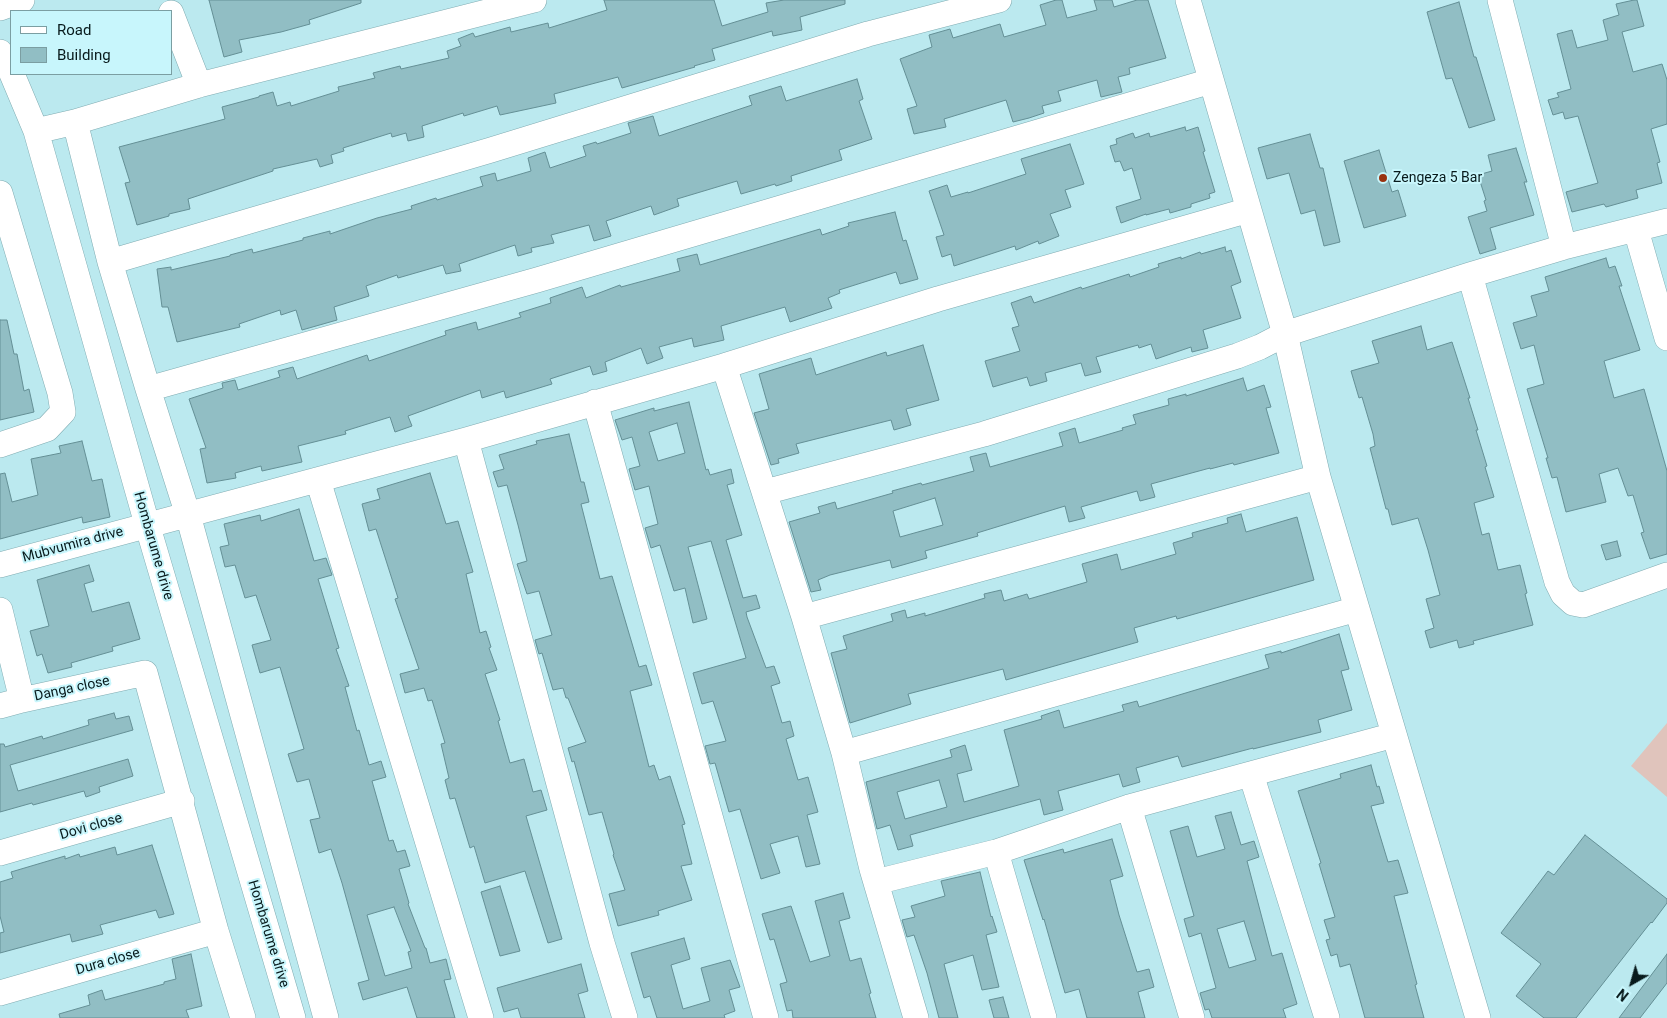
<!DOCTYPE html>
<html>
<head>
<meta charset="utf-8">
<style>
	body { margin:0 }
	#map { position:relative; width:1667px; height:1018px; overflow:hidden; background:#bbe9ef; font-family:Roboto,sans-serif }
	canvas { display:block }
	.legend { position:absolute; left:10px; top:10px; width:162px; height:65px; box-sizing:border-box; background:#c8f6fc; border:1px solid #7b9ea2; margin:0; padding:6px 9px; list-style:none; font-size:15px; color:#081a1c }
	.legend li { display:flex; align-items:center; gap:10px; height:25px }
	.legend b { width:25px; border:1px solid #7b9ea2 }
	.north { position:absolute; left:1607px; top:958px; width:50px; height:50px; -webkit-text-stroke:4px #c8f6fc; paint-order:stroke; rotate:218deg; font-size:14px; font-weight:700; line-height:20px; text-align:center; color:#081a1c }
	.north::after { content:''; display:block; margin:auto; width:18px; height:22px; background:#081a1c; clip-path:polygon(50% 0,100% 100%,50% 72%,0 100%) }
</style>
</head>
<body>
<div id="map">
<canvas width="1667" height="1018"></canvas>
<ul class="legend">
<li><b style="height:6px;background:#fff"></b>Road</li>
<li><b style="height:14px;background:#91bec4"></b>Building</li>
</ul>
<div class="north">N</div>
</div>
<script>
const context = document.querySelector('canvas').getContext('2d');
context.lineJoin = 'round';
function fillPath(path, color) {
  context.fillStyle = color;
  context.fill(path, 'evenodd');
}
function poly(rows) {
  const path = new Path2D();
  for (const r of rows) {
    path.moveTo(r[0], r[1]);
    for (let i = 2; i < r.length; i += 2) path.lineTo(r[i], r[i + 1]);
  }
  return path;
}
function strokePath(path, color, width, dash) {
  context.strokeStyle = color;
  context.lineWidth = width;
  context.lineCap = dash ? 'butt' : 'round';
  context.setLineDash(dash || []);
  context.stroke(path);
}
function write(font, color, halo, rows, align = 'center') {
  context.font = font + ' Roboto,sans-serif';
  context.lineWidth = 4;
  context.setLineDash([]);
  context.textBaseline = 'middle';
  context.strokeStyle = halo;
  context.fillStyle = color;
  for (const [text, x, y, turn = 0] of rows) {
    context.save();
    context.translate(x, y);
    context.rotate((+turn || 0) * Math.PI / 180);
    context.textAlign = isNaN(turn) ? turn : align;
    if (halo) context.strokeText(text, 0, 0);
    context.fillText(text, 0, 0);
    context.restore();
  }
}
const green = poly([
	[1667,723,1667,797,1631,766]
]);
const building = poly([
	[209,0,361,0,361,3,309,20,310,24,281,32,239,40,242,52,224,57,209,0],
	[604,0,714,0,722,26,768,12,766,3,784,0,845,0,845,4,800,17,802,30,773,36,772,31,712,49,715,60,694,66,695,67,622,88,618,77,554,94,556,103,500,115,497,106,464,116,463,113,422,126,424,137,408,141,406,133,392,137,391,133,343,148,344,151,331,155,333,163,320,167,317,159,273,169,273,171,188,199,190,209,169,214,169,216,137,225,125,183,130,182,119,147,225,119,222,107,259,97,259,96,273,92,277,106,290,102,291,106,339,91,338,87,375,78,373,73,400,66,401,69,449,58,447,51,461,46,458,39,473,33,475,37,510,27,511,32,548,23,549,28,607,10,604,0],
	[1056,0,1062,0,1067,18,1097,10,1094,0,1112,0,1114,7,1137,0,1148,0,1166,58,1129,68,1130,74,1118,77,1122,92,1101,97,1097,80,1058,91,1061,101,1042,106,1044,113,1029,118,1013,122,1006,100,944,119,946,127,914,134,907,109,917,106,900,59,932,47,929,35,950,29,953,38,1000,24,1004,37,1046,25,1040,5,1056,0],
	[1634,0,1637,0,1644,26,1622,32,1633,72,1662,64,1667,80,1667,124,1651,129,1660,162,1657,163,1662,183,1636,190,1638,198,1606,207,1604,204,1572,212,1566,192,1598,183,1578,116,1565,119,1563,112,1553,115,1548,100,1559,97,1557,93,1571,89,1557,34,1572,30,1577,48,1608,40,1603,20,1619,15,1616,4,1634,0],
	[1459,2,1474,57,1476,57,1495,120,1469,128,1452,78,1446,79,1427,12,1459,2],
	[857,79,863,99,859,101,872,139,839,150,842,160,791,176,792,181,776,186,775,184,741,194,737,181,677,199,679,206,654,215,651,206,606,221,611,236,594,241,589,225,551,235,554,243,531,248,532,252,518,256,515,245,459,264,461,271,446,274,443,265,398,278,397,275,366,286,369,296,334,307,337,320,302,330,296,310,281,315,280,310,239,324,240,327,177,342,168,307,162,307,157,269,171,267,171,270,230,256,230,255,252,249,253,253,303,240,303,238,330,231,330,234,377,218,412,209,411,206,436,198,437,200,483,186,480,177,495,173,497,181,531,171,528,158,545,152,550,168,586,156,583,146,596,142,597,144,631,133,628,123,653,116,659,136,752,105,749,96,781,86,786,101,857,79],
	[1185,127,1186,131,1198,127,1205,151,1203,152,1215,192,1209,194,1210,198,1191,204,1191,207,1170,213,1169,209,1146,215,1146,214,1121,223,1116,207,1141,199,1132,168,1124,171,1120,161,1115,162,1110,146,1117,144,1116,139,1133,133,1135,138,1149,133,1150,137,1185,127],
	[1310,134,1320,168,1323,168,1340,242,1324,246,1315,210,1301,214,1289,173,1267,179,1258,148,1310,134],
	[1070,144,1084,184,1065,190,1071,207,1050,214,1059,236,1039,244,1038,241,1016,250,1015,246,954,266,951,254,942,257,936,237,944,235,929,191,947,185,951,197,968,192,968,193,1026,174,1021,159,1070,144],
	[1516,148,1527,182,1524,182,1534,215,1490,228,1496,249,1480,254,1468,217,1487,211,1484,201,1486,200,1478,175,1492,171,1488,155,1516,148],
	[1379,150,1392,192,1398,190,1406,216,1364,228,1344,161,1379,150],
	[895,212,903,241,906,240,918,279,900,284,896,272,839,290,840,293,828,298,832,308,790,322,785,307,721,326,724,340,694,347,692,338,659,347,663,358,647,364,641,348,605,362,607,371,593,375,590,366,550,379,552,384,506,398,504,391,482,398,480,390,408,416,412,426,395,432,390,417,345,431,346,434,298,446,302,462,262,471,261,466,235,473,236,478,207,483,200,449,206,448,189,399,223,388,222,383,235,380,238,390,280,377,278,371,293,367,297,379,367,355,369,361,446,335,445,331,476,322,478,330,521,317,519,313,551,303,550,298,582,287,586,298,620,285,621,287,680,271,677,259,697,254,700,265,820,229,822,235,849,226,848,223,895,212],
	[1225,247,1226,252,1231,250,1241,282,1231,286,1241,318,1203,330,1208,348,1192,352,1191,347,1156,359,1151,344,1139,348,1138,345,1096,357,1101,372,1085,376,1081,363,1045,373,1047,381,1030,386,1027,377,993,387,985,361,1020,351,1012,328,1019,326,1011,303,1031,296,1034,303,1081,287,1082,289,1129,274,1130,277,1159,267,1158,264,1181,257,1181,259,1200,252,1201,254,1225,247],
	[1606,258,1609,268,1615,266,1622,286,1619,286,1640,350,1604,361,1614,398,1644,389,1667,471,1667,554,1650,559,1641,533,1644,532,1633,495,1628,496,1618,468,1599,474,1606,502,1566,512,1557,477,1552,478,1546,458,1548,458,1527,389,1544,384,1534,345,1521,349,1513,323,1537,316,1531,296,1549,291,1545,277,1606,258],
	[0,320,7,320,14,354,17,354,24,391,29,389,34,412,0,420,0,320],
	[1421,326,1427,350,1452,342,1470,398,1468,398,1478,430,1476,430,1487,466,1485,467,1494,497,1474,503,1482,535,1489,533,1498,570,1520,565,1527,593,1525,594,1533,625,1473,641,1474,644,1459,648,1457,640,1430,648,1425,631,1434,628,1426,599,1440,595,1428,550,1418,518,1392,525,1388,509,1386,509,1370,448,1375,446,1373,434,1362,397,1359,398,1351,371,1379,363,1372,341,1421,326],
	[923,345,939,400,906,409,911,425,894,430,891,420,796,444,799,453,778,459,779,463,771,465,754,413,769,409,759,374,811,358,816,375,886,352,887,356,923,345],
	[1243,378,1247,391,1264,385,1271,407,1266,408,1279,453,1234,465,1233,463,1210,469,1210,468,1151,484,1155,497,1140,501,1137,491,1081,507,1085,518,1069,522,1065,506,977,533,978,536,925,551,927,558,892,568,890,560,830,575,818,580,821,590,811,592,789,522,820,513,818,507,835,502,837,509,893,493,892,491,921,483,922,485,974,471,970,457,986,453,990,467,1063,446,1059,433,1075,428,1079,443,1123,430,1122,428,1136,424,1133,415,1169,405,1168,399,1186,394,1186,396,1243,378],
	[935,498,943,525,900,537,893,511,935,498],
	[689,402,706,470,708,469,710,475,731,469,734,483,727,485,742,535,726,540,743,598,756,595,760,608,746,612,747,617,766,668,774,666,780,683,771,686,782,723,790,721,794,736,786,739,798,780,808,777,818,812,807,815,820,864,806,867,798,836,770,844,780,873,761,879,740,809,729,812,715,763,710,764,705,746,726,741,713,701,702,704,693,673,746,658,711,541,688,547,707,619,693,623,685,588,674,591,660,545,651,548,645,528,658,524,649,486,635,490,629,469,640,466,632,437,622,440,615,420,654,408,654,411,689,402],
	[677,423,685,453,658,461,649,432,677,423],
	[569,434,581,482,584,482,589,502,581,504,600,579,612,576,639,667,646,665,652,685,630,691,649,767,654,765,659,780,670,776,685,824,682,825,692,864,681,866,692,900,658,911,659,915,618,926,609,894,625,890,613,855,614,854,602,812,589,815,574,761,572,762,568,748,586,742,568,698,566,698,563,688,553,690,542,653,539,654,535,640,552,635,539,591,527,594,517,564,527,561,518,525,507,485,498,487,493,472,504,469,499,455,537,444,536,441,569,434],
	[82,441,92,481,102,479,110,517,83,523,82,517,0,539,0,474,5,473,12,502,38,495,31,459,61,453,59,446,82,441],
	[430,473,446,524,458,521,473,572,466,574,480,633,486,631,491,647,489,648,497,670,485,674,500,720,498,721,510,763,524,759,533,792,541,790,547,810,526,816,562,939,548,943,525,871,485,883,474,846,470,848,455,798,450,799,445,780,449,778,441,744,445,743,432,700,428,701,424,688,405,693,400,674,419,669,395,599,398,598,376,529,369,531,362,504,380,499,377,489,430,473],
	[299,509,314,561,326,558,332,575,318,579,339,648,336,649,349,686,345,687,357,731,359,730,369,765,381,761,386,777,372,781,389,841,393,840,397,852,405,850,410,866,399,869,409,903,408,904,425,948,426,948,430,963,446,959,451,979,444,980,455,1018,417,1018,407,987,363,1000,358,983,369,980,342,883,331,849,319,853,310,820,320,818,309,779,297,782,288,754,304,749,280,667,260,673,252,645,271,640,256,595,245,598,235,565,225,567,220,547,229,545,224,524,260,515,261,521,299,509],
	[394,907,411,951,408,952,412,968,385,976,367,915,394,907],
	[1241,514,1246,532,1297,517,1314,580,1177,619,1176,616,1134,628,1138,642,1006,680,1003,669,908,694,911,704,850,723,831,653,847,649,843,636,893,621,891,614,905,610,907,618,925,613,925,616,985,598,984,594,1001,590,1004,601,1027,594,1029,599,1087,582,1082,564,1117,554,1121,570,1176,554,1173,543,1193,537,1192,533,1228,523,1227,518,1241,514],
	[1617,541,1621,556,1606,560,1601,545,1617,541],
	[89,565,94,581,84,584,92,612,129,602,140,639,112,647,113,651,71,663,72,667,48,673,42,654,37,656,30,631,49,626,37,580,89,565],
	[1339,634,1349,669,1341,671,1352,710,1318,720,1321,732,1253,749,1253,748,1182,767,1178,756,1136,768,1140,782,1123,787,1119,774,1058,791,1063,810,1044,815,1040,799,910,835,913,846,898,850,890,825,877,829,866,782,952,757,950,750,965,745,972,770,957,774,964,802,1019,786,1004,730,1042,719,1041,716,1059,710,1064,728,1124,711,1122,705,1137,701,1139,707,1269,668,1265,655,1281,651,1281,653,1339,634],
	[939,780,947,807,905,819,897,792,939,780],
	[114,713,116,719,129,716,133,730,10,765,18,791,128,759,133,776,99,787,100,792,86,797,84,791,33,805,32,803,0,812,0,744,4,744,5,747,42,736,43,739,89,725,88,720,114,713],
	[1371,765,1377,787,1379,786,1384,803,1371,806,1388,862,1398,860,1408,893,1394,896,1417,984,1415,985,1424,1018,1365,1018,1350,964,1340,967,1337,954,1331,956,1326,940,1330,939,1324,920,1335,917,1319,864,1321,863,1298,791,1341,778,1340,774,1371,765],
	[1231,812,1241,845,1254,841,1259,857,1247,861,1272,956,1282,953,1297,1004,1283,1009,1286,1018,1212,1018,1209,1009,1205,1010,1200,993,1216,988,1201,933,1189,937,1184,919,1194,916,1170,831,1188,826,1197,857,1225,849,1215,816,1231,812],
	[1244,921,1256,960,1229,968,1217,929,1244,921],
	[1585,835,1667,899,1667,903,1652,923,1651,922,1576,1018,1544,1018,1516,996,1541,964,1501,933,1548,871,1554,875,1585,835],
	[1112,839,1123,876,1110,880,1119,915,1137,972,1149,969,1154,987,1138,992,1145,1018,1087,1018,1079,989,1065,993,1044,919,1043,920,1024,860,1063,849,1064,853,1112,839],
	[152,845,174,914,159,918,156,910,100,925,103,934,72,942,70,934,0,953,0,933,4,932,0,916,0,882,13,878,11,872,65,856,65,859,79,854,80,857,115,847,117,855,152,845],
	[980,872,991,917,992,916,997,932,986,935,999,987,982,990,973,955,944,964,958,1018,939,1018,927,973,914,935,907,937,902,920,915,917,911,906,945,896,941,881,980,872],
	[500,886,520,951,500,956,481,892,500,886],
	[843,893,850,918,839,921,850,961,861,958,871,993,869,994,876,1018,793,1018,792,1010,787,1011,780,984,787,982,774,939,770,940,762,914,791,906,810,962,830,956,815,901,843,893],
	[684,938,690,959,671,965,683,1009,710,1001,701,968,730,960,740,987,729,990,735,1011,724,1015,725,1018,657,1018,650,996,644,998,631,953,684,938],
	[191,954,202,1006,186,1010,189,1018,60,1018,59,1014,90,1005,88,995,102,990,105,1000,164,984,164,982,176,979,172,959,191,954],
	[1667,954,1667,983,1640,1018,1619,1018,1667,954],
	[581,964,588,991,578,994,585,1018,521,1018,518,1008,504,1012,497,988,581,964],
	[1003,997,1009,1018,994,1018,989,1000,1003,997]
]);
const minor = poly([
	[1188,0,1285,334,1318,477,1478,1018],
	[1500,0,1564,247],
	[0,8,22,0],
	[171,13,199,85],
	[0,52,11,71],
	[12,74,36,131,147,524,293,1018],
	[75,122,110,262,148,389,188,515,326,1018],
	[36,131,75,122,199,85,534,0],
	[0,193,60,393,63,412,47,429,0,445],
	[1636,230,1667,338],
	[110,262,491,150,868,34,999,0],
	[1470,275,1557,582,1563,594,1573,603,1583,605,1667,575],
	[724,366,804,617,844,753,872,869,916,1018],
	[148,389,537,280,1211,81],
	[595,402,766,1018],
	[466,440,602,943,625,1018],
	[318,480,481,1018],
	[765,492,984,434,1237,356,1260,347,1285,334,1470,275,1564,247,1667,221],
	[0,565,466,440,724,366,938,299,1249,210],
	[0,610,22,700],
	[804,617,1318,477],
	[0,706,22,700,145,673,216,931,243,1018],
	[844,753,1357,609],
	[1251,774,1327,1018],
	[1129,807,1192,1018],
	[996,852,1044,1018],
	[0,853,182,801],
	[876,882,996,852,1129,807,1394,735],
	[0,993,216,931]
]);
const markers = [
	[1383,178,5,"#993210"]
];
const poiNames = [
	["Zengeza 5 Bar",1393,178]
];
const streetNames = [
	["Mubvumira drive",73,545,-15],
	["Hombarume drive",153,546,74],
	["Danga close",72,689,-12],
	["Dovi close",91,827,-16],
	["Hombarume drive",268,934,73],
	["Dura close",108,962,-16]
];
fillPath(green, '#e0c4bc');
fillPath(building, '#91bec4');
strokePath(building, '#648f95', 1);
strokePath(minor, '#80acb2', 26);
strokePath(minor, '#fff', 25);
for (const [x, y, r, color] of markers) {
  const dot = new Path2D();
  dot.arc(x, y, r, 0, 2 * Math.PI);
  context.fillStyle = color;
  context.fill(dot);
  strokePath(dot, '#c8f6fc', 2);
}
write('14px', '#081a1c', '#c8f6fc', poiNames, 'left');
write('14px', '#081a1c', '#c8f6fc', streetNames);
</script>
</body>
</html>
